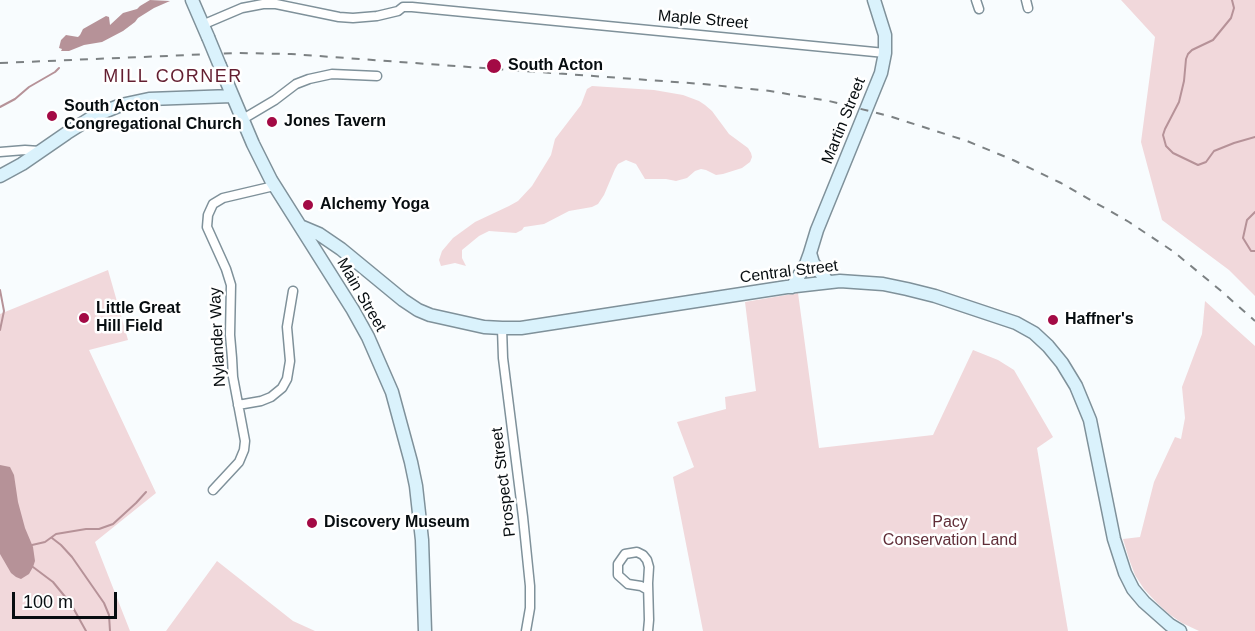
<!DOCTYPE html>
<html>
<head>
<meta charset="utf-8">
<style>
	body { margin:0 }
	#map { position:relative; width:1255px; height:631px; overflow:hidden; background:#f8fcfe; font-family:Helvetica,sans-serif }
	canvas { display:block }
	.scale { position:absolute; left:12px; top:592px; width:105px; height:27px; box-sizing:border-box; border:3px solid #070d10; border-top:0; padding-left:8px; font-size:18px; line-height:21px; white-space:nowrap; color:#070d10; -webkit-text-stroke:4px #fff; paint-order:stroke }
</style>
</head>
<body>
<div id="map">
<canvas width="1255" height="631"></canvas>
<div class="scale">100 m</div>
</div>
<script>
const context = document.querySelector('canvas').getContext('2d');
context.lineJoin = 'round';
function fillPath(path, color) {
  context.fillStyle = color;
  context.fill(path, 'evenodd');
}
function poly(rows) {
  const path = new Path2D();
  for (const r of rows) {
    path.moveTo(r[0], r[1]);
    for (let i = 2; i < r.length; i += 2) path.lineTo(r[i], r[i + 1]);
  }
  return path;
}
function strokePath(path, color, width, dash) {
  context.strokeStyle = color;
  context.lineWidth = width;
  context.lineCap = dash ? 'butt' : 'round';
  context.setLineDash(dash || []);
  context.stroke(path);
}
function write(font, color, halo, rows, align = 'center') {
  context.font = font + ' Helvetica,sans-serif';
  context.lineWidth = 5;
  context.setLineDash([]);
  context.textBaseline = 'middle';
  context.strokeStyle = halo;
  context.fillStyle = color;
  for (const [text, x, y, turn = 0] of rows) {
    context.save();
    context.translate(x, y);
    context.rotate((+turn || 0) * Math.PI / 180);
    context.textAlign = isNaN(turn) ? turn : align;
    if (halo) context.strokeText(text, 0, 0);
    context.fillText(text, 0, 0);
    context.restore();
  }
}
const green = poly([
	[1121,0,1255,0,1255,296,1229,270,1162,220,1141,142,1155,37],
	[592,86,654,90,683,95,699,101,705,105,712,111,729,134,748,148,751,153,752,157,750,162,742,168,723,174,716,175,706,170,701,169,695,171,687,178,676,181,666,179,645,179,636,164,626,160,618,164,615,169,604,195,598,204,592,207,569,211,544,224,524,227,522,230,516,233,489,231,479,236,462,250,462,258,466,266,455,263,441,266,439,260,442,251,453,238,475,222,509,206,518,201,532,186,551,155,555,139,581,105,587,89],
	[108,270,128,340,89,350,156,493,95,542,130,631,0,631,0,314],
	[798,293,819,448,933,435,973,350,998,360,1014,370,1053,437,1037,448,1068,631,703,631,673,477,694,467,677,422,726,409,725,397,756,391,745,302],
	[1205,301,1255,346,1255,631,1199,631,1182,623,1169,614,1157,603,1144,589,1135,575,1129,559,1123,539,1140,537,1154,482,1175,437,1181,439,1185,418,1182,387,1202,334],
	[217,561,293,621,315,631,166,631]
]);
const water = poly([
	[150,0,170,1,154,8,138,18,135,22,123,31,102,42,84,45,69,51,61,51,62,49,59,48,61,40,66,35,78,37,80,35,83,29,106,16,109,17,110,25,123,13,137,9,140,6],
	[0,465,10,467,14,475,18,502,25,528,33,547,35,561,33,567,29,574,21,579,16,577,11,573,0,554]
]);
const stream = poly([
	[1232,0,1234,8,1231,18,1213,40,1192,50,1188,54,1186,59,1184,81,1179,102,1165,129,1163,135,1166,146,1173,153,1198,165,1206,162,1214,151,1234,143,1255,137],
	[0,107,15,99,29,87,55,72,59,68],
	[1255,212,1247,220,1243,238,1251,251,1255,251],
	[0,290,4,311,0,330],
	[52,538,61,545,72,557,104,603,109,615,110,631],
	[32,545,45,542,56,534,86,529,99,529,113,524,136,503,146,492],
	[33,567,53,582,71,604,86,631]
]);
const street = poly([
	[976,0,979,9],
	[1026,0,1028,8],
	[202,25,242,8,263,4,276,4,339,17,353,18,377,16,398,11,403,7,412,7,885,53],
	[243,119,275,100,296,84,309,79,332,74,377,76],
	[0,152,25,150,40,151],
	[502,328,503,358,523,517,530,586,530,608,526,631],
	[238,405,261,401,271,397,282,388,287,379,290,361,287,327,293,291],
	[213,490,239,462,244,450,245,441,233,377,232,358,230,335,231,285,226,269,207,227,208,215,213,204,223,198,274,186],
	[648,590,641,586,628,584,618,575,618,564,625,554,637,552,643,555,647,560,649,567,648,583,649,620,648,631]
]);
const secondary = poly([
	[192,0,208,37],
	[220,66,253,144,271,180,353,310,368,337,392,392,411,462,416,486,422,540,425,631],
	[0,176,22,164,67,133,94,116,121,105,149,99,232,96],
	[300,226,319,234,341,249,403,300,418,310,430,315,484,327,502,328,521,328,787,287,840,281,883,284,907,289,935,296,1016,323,1034,333,1048,346,1062,363,1076,386,1090,420,1114,539,1125,573,1133,589,1144,602,1170,625,1180,631],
	[828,282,813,263,810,253,817,230,881,73,885,53,885,35,874,0],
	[792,287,806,264,810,253]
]);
const rail = poly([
	[0,63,236,53,291,54,703,84,770,91,829,101,889,116,967,141,1013,160,1061,183,1129,222,1174,252,1220,290,1255,321]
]);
const secondaryBridge = poly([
	[208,37,220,66]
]);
const markers = [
	[494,66,8,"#a30a45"],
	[52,116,6,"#a30a45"],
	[272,122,6,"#a30a45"],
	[308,205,6,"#a30a45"],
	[84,318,6,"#a30a45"],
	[1053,320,6,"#a30a45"],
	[312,523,6,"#a30a45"]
];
const streetNames = [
	["Maple Street",703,20,5],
	["Martin Street",844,121,-68],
	["Central Street",789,272,-7],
	["Main Street",361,295,60],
	["Nylander Way",218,337,-93],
	["Prospect Street",504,482,-97]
];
const poiNames = [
	["South Acton",508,66],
	["South Acton",64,107],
	["Congregational Church",64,125],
	["Jones Tavern",284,122],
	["Alchemy Yoga",320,205],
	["Little Great",96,309],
	["Hill Field",96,327],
	["Haffner's",1065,320],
	["Discovery Museum",324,523]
];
const parkNames = [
	["Pacy",950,523],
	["Conservation Land",950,541]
];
const neighbourhoodNames = [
	["MILL CORNER",173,77]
];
fillPath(green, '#f1d8db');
fillPath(water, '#b69298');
strokePath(stream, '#b69298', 2);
strokePath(street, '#7f919a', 11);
strokePath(secondary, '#7f919a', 15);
strokePath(street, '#fff', 8);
strokePath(secondary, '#daf2fc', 12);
strokePath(rail, '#7c8183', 2, [8, 8]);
strokePath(secondaryBridge, '#7f919a', 15, []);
strokePath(secondaryBridge, '#daf2fc', 12);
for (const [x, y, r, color] of markers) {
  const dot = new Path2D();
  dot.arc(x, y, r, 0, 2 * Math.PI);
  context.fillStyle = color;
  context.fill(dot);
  strokePath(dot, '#fff', 2);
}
write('16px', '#070d10', '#fff', streetNames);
write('bold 16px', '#070d10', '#fff', poiNames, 'left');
write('16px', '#602e38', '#fff', parkNames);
context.letterSpacing = '1.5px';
write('18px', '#631e30', '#fff', neighbourhoodNames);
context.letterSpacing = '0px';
</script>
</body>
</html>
